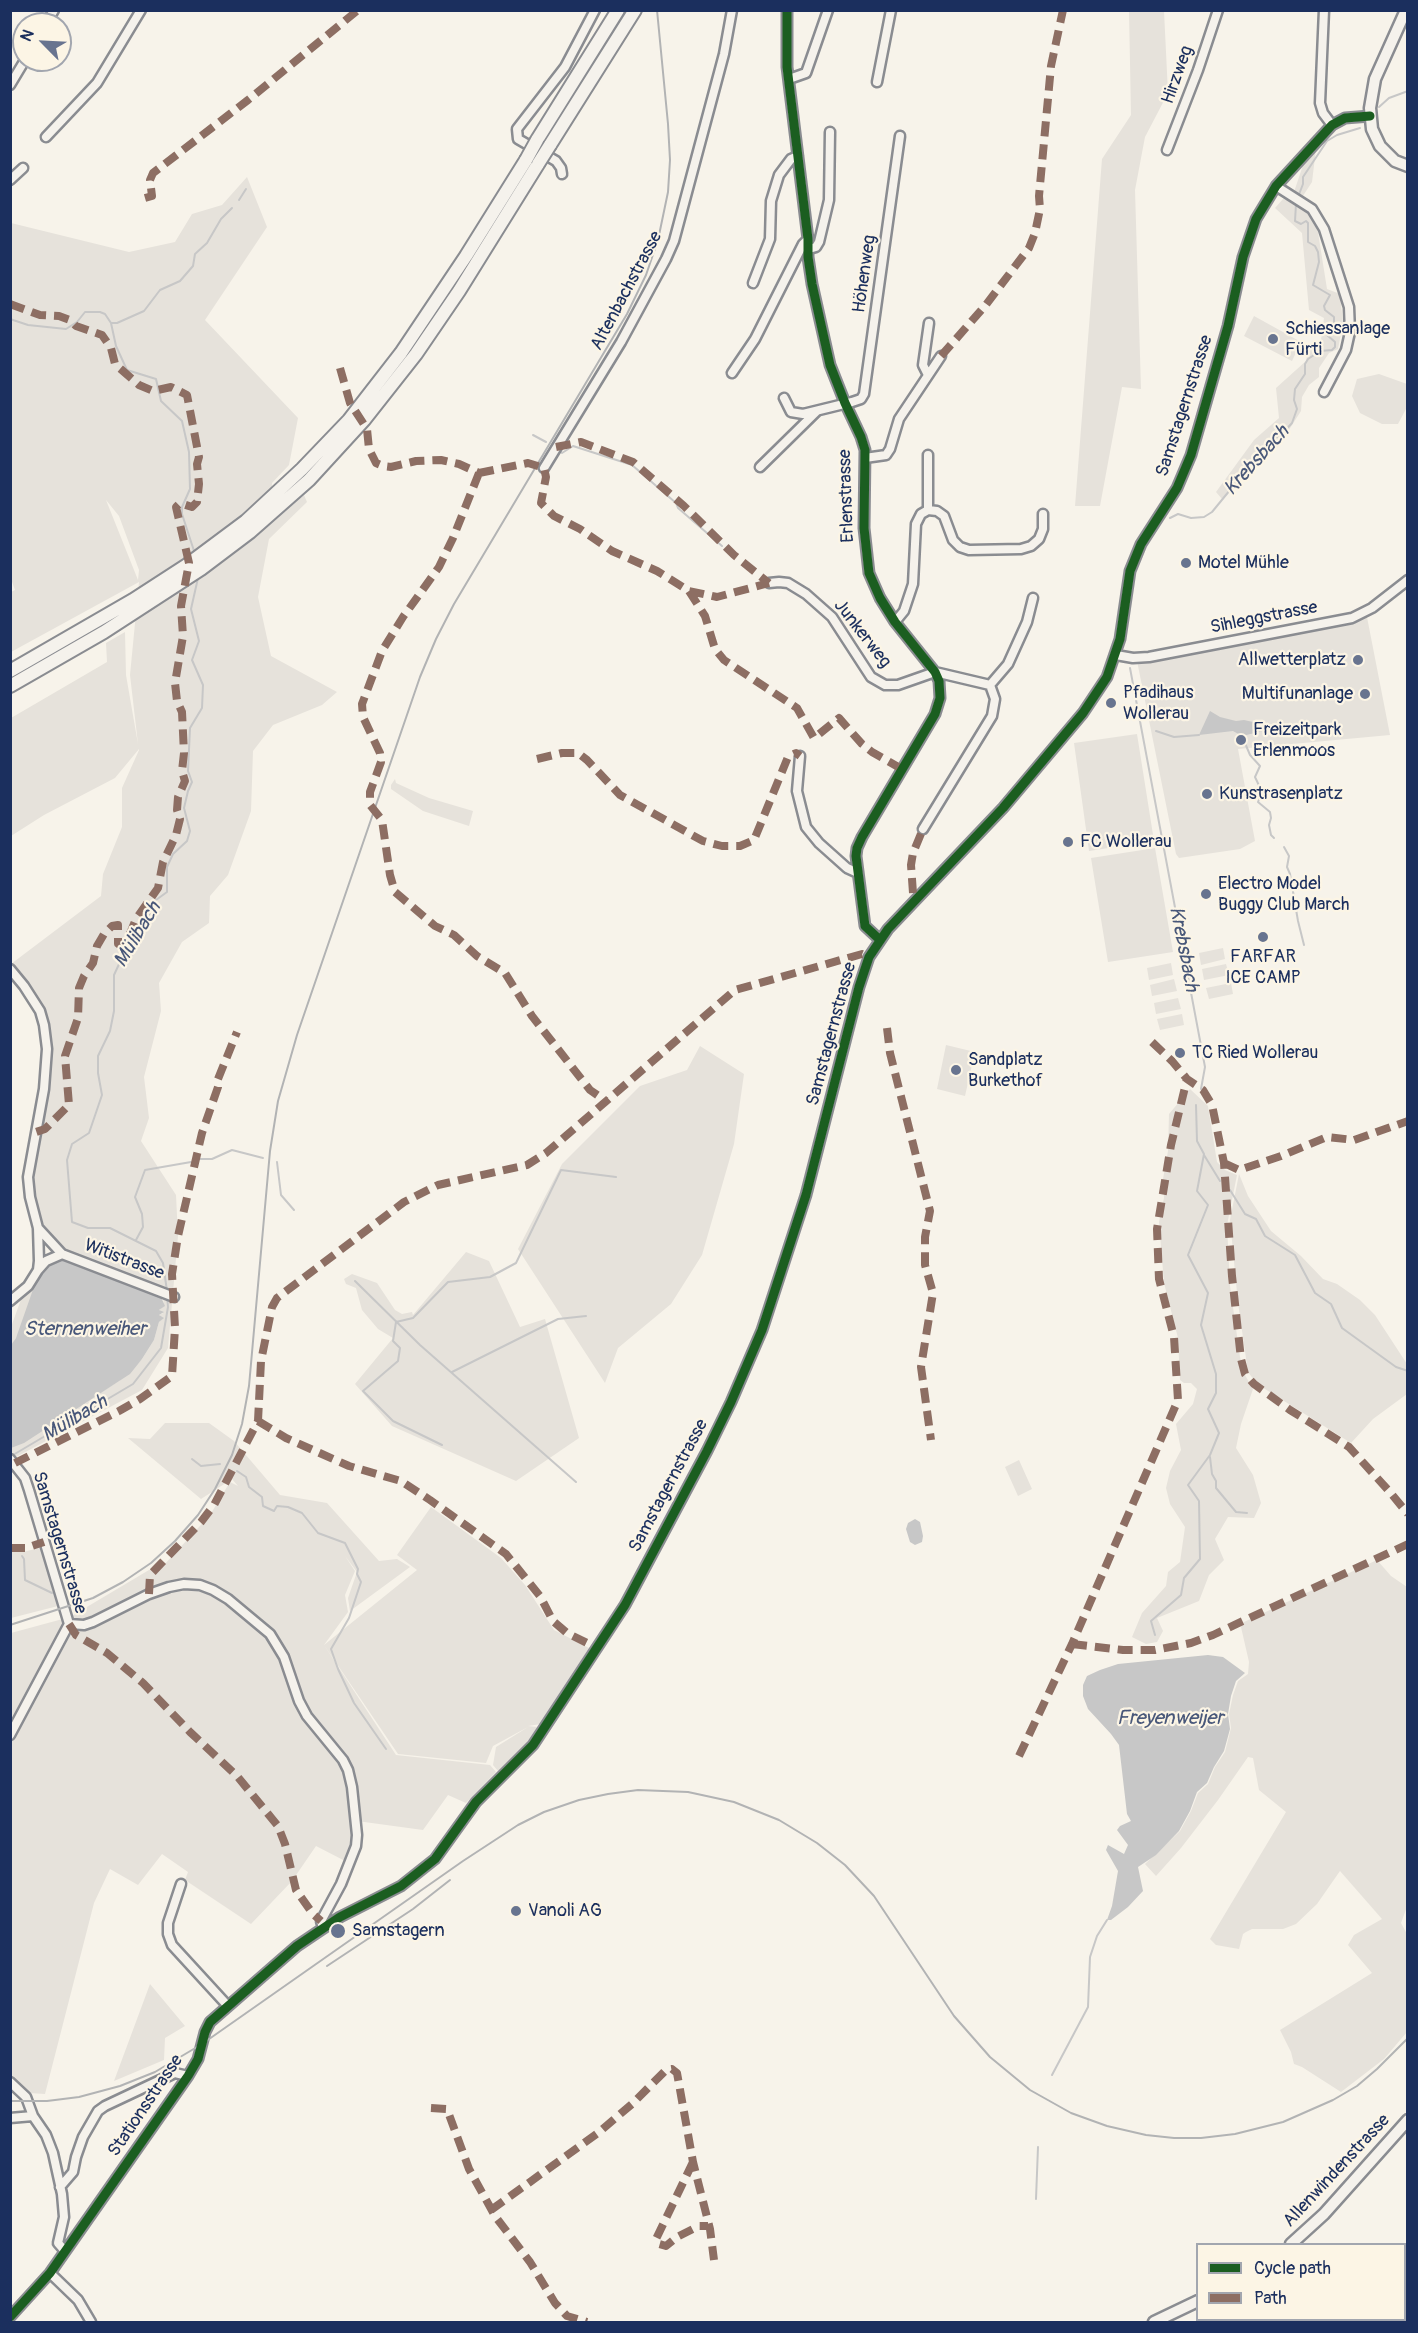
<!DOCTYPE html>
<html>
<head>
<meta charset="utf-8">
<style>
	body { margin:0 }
	#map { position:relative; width:1418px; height:2333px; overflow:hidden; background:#f7f3ea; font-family:Pangolin,sans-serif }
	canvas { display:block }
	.frame { position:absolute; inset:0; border:12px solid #1b2f5e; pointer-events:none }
	.legend { position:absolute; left:1196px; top:2243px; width:210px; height:78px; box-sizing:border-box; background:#fcf5e5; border:2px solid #a2a6af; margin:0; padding:8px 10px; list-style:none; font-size:18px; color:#1b2f5e }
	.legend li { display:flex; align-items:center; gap:12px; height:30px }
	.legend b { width:30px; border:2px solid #a2a6af }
	.north { position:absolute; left:12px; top:12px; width:60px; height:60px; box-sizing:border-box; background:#fcf5e5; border:2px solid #a2a6af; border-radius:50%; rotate:294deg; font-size:16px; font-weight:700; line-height:24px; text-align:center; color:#1b2f5e }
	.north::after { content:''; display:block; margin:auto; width:21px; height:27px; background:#68748f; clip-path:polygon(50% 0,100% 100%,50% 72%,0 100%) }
</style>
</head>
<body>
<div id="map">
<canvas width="1418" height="2333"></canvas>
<div class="frame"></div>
<ul class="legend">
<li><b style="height:8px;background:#1b5e20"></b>Cycle path</li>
<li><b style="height:8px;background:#8d6e63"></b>Path</li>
</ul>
<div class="north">N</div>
</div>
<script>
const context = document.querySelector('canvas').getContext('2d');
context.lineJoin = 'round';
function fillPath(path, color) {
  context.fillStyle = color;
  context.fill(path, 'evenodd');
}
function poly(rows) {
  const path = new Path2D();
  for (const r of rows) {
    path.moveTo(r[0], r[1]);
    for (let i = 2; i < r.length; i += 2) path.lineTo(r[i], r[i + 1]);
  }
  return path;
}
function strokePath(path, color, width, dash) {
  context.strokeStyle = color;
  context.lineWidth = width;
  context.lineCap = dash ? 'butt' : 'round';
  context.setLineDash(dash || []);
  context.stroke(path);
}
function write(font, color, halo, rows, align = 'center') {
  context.font = font + ' Pangolin,sans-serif';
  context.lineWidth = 4.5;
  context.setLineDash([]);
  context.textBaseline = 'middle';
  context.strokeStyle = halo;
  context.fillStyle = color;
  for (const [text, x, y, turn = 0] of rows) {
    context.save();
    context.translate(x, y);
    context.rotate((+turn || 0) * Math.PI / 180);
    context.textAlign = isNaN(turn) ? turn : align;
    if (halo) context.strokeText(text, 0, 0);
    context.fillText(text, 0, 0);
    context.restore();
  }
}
const green = poly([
	[1129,11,1164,11,1168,93,1145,137,1135,190,1141,389,1122,387,1100,506,1075,506,1102,159,1131,115],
	[1316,149,1312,182,1299,202,1312,211,1317,226,1327,289,1340,294,1343,323,1338,349,1329,353,1319,368,1319,377,1309,385,1302,397,1301,411,1278,447,1253,467,1222,499,1216,492,1254,440,1279,418,1276,388,1306,361,1308,347,1321,340,1324,318,1309,310,1302,233,1275,208,1283,199,1291,201,1304,162],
	[247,177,267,227,205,320,298,418,289,465,272,483,272,521,304,495,307,502,269,539,258,597,271,656,337,692,322,705,273,725,253,751,251,811,228,875,210,896,209,923,182,942,159,983,161,1011,144,1077,149,1118,141,1141,176,1195,178,1236,168,1348,142,1390,16,1457,11,1453,11,1448,119,1381,142,1359,154,1340,159,1322,163,1318,159,1315,163,1313,159,1310,164,1306,162,1291,64,1252,42,1230,30,1182,47,1032,11,964,101,896,103,874,122,827,122,788,139,750,139,749,115,778,44,815,11,836,11,718,107,662,106,643,125,632,126,675,138,744,130,675,139,582,11,652,11,592,15,590,11,579,11,223,129,252,175,242,192,214,222,205],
	[106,500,119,516,139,570,138,580],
	[1254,316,1301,342,1292,361,1244,336],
	[1379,374,1407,384,1407,407,1398,424,1382,424,1360,413,1352,396,1357,379],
	[1366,612,1390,735,1238,749,1255,841,1240,849,1179,858,1176,854,1137,661],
	[1137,734,1154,841,1089,851,1074,743],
	[395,779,396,783,429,798,473,811,469,826,423,811,391,789,391,785],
	[1155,848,1173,952,1108,962,1091,858],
	[1223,948,1225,959,1201,965,1199,953],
	[1171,963,1173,975,1149,980,1147,968],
	[1226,964,1229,975,1204,980,1202,969],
	[1174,979,1177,991,1152,996,1150,985],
	[1231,983,1233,994,1209,999,1206,988],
	[1178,998,1181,1009,1156,1014,1154,1003],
	[1182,1014,1184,1025,1160,1030,1157,1019],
	[946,1045,975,1052,965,1096,937,1089],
	[700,1046,744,1074,734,1144,702,1255,671,1304,618,1348,605,1383,518,1249,562,1164,640,1086,687,1070],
	[1190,1089,1208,1106,1217,1162,1225,1170,1237,1175,1227,1225,1230,1286,1240,1357,1245,1375,1253,1389,1241,1424,1236,1448,1253,1475,1261,1503,1254,1518,1228,1517,1215,1539,1224,1560,1209,1575,1199,1601,1157,1618,1163,1631,1157,1642,1146,1644,1132,1637,1142,1613,1166,1586,1168,1572,1180,1562,1185,1527,1170,1504,1166,1488,1170,1471,1181,1450,1176,1424,1193,1404,1197,1389,1191,1383,1184,1383,1180,1380,1178,1338,1164,1283,1159,1222,1164,1198,1163,1179,1168,1151,1169,1114],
	[1239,1174,1248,1196,1271,1231,1301,1256,1323,1279,1337,1284,1360,1300,1375,1315,1407,1364,1407,1394,1373,1419,1351,1443,1257,1384,1248,1372,1238,1303,1230,1220],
	[466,1252,489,1261,520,1327,545,1319,579,1438,516,1481,392,1426,355,1384,393,1338,378,1329,362,1310,356,1288,346,1284,344,1279,352,1274,377,1283,395,1310,402,1314,412,1312,413,1315],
	[56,1257,19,1333,11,1346,11,1327,23,1294,47,1263],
	[165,1423,209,1423,234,1441,280,1495,327,1503,379,1561,397,1559,410,1567,350,1611,348,1598,357,1572,345,1556,355,1571,345,1595,348,1612,324,1645,417,1570,397,1555,431,1507,501,1558,525,1585,554,1630,591,1649,541,1724,528,1726,537,1727,532,1737,498,1771,493,1765,496,1747,528,1727,493,1746,486,1763,398,1754,324,1645,396,1755,490,1765,496,1772,466,1803,448,1795,423,1830,357,1821,356,1835,349,1863,316,1846,292,1881,251,1924,185,1880,188,1872,162,1854,138,1885,110,1869,94,1903,45,2094,29,2093,11,2075,11,1633,70,1617,149,1570,164,1565,210,1515,230,1482,238,1486,232,1479,201,1499,128,1438,150,1439],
	[1019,1460,1032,1489,1018,1496,1005,1467],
	[43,1547,58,1606,11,1618,11,1551,23,1552],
	[1377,1560,1391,1576,1407,1587,1408,1904,1401,1923,1407,1934,1407,2032,1384,2059,1341,2092,1302,2067,1294,2064,1291,2052,1280,2030,1372,1973,1348,1945,1354,1935,1382,1919,1340,1871,1317,1904,1296,1924,1283,1929,1252,1929,1246,1932,1243,1934,1239,1949,1216,1945,1210,1939,1286,1812,1259,1790,1253,1758,1248,1757,1218,1800,1181,1848,1156,1876,1145,1864,1180,1831,1191,1811,1198,1793,1208,1784,1215,1767,1225,1752,1231,1728,1229,1714,1233,1695,1238,1681,1248,1674,1249,1662,1241,1627,1244,1622],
	[150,1984,185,2026,165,2038,164,2060,114,2081]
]);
const water = poly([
	[1210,711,1220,717,1236,721,1244,720,1253,722,1263,731,1242,736,1233,731,1199,735],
	[56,1258,79,1262,161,1297,165,1306,159,1310,164,1312,159,1315,164,1318,159,1322,154,1340,142,1359,130,1374,24,1443,11,1448,11,1345,16,1338,36,1281,47,1266],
	[915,1519,920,1522,923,1536,922,1542,915,1545,910,1542,906,1529,908,1523],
	[1208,1655,1223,1657,1245,1673,1236,1681,1231,1696,1228,1714,1230,1729,1224,1751,1214,1767,1207,1783,1197,1792,1190,1811,1179,1831,1156,1855,1138,1867,1143,1891,1128,1907,1111,1920,1107,1920,1112,1906,1118,1871,1106,1850,1108,1845,1124,1854,1128,1845,1117,1830,1120,1826,1131,1821,1127,1814,1119,1745,1111,1734,1088,1709,1083,1696,1083,1685,1087,1676,1100,1670,1118,1664]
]);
const stream = poly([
	[1379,107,1389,98,1408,91],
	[1298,197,1303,184,1303,177,1327,141,1337,135,1360,128],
	[239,200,246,189],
	[10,319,28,325,66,329,77,322,85,312,100,312,105,314,111,323,116,346,127,370,156,379,161,401,182,421,189,452,190,489,182,507,182,514,195,554],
	[111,323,117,323,144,311,160,290,180,281,193,266,195,254,207,243,221,219,232,208],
	[533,435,546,442],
	[559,451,562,453,573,446,632,465,676,503,678,508,722,546],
	[1170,518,1178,514,1191,518,1204,517,1212,512,1271,440,1282,434,1292,423,1297,409,1294,400,1295,389,1305,374,1305,364,1308,359,1320,351,1332,350,1335,347,1335,342,1327,335,1334,327,1334,317,1325,310,1324,306,1330,295,1313,285,1319,262,1318,252,1315,246,1308,242,1308,223,1306,221,1301,224,1295,221,1296,204],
	[1130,668,1205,1067,1201,1089],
	[1156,731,1174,737,1199,735],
	[1242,736,1250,755,1260,766,1255,777,1262,792,1258,802,1270,812,1271,818,1269,825,1271,835,1274,838],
	[1284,847,1289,856,1287,867,1290,874,1298,921,1304,945],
	[1204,1155,1220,1181],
	[198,1159,212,1159,232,1150,263,1158],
	[277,1162,281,1195,294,1210],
	[1230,1190,1245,1214,1256,1219,1265,1236,1295,1255,1315,1293,1331,1304,1342,1328,1396,1367,1408,1371],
	[136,1240,143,1227,142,1214,135,1197,145,1170,191,1162],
	[355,1281,420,1345,576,1482],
	[167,1291,163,1263,156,1251,110,1228,88,1228,72,1222,67,1160,72,1144,89,1133,102,1095,98,1073,98,1056,110,1031,114,1011,114,975,120,962,138,939,156,900,167,892,167,867,173,854,187,841,190,831,184,808,188,791,192,782,188,771,190,728,202,708,203,685,192,660,199,641,191,609,198,578],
	[452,1372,558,1319,586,1316],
	[442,1445,393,1421,363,1391,398,1361,400,1348,393,1341,396,1322,413,1318,448,1282,490,1277,516,1263,561,1170,616,1177],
	[13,1455,133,1384,161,1348,168,1307,167,1296],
	[1210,1457,1212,1474,1216,1481,1216,1488,1236,1512,1247,1513],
	[192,1459,201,1466,220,1464],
	[237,1471,246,1477,249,1487,262,1497,263,1506,274,1511,277,1506,288,1507,302,1513,318,1533,345,1543,358,1569,357,1574,361,1582,349,1618,331,1649,338,1669,354,1703,386,1749],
	[22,1556,24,1559,25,1580,52,1593],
	[1155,1635,1151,1621,1181,1595,1184,1578,1200,1559,1199,1501,1188,1485,1210,1455,1219,1433,1208,1409,1216,1393,1216,1374,1201,1325,1208,1293,1188,1255,1208,1205,1197,1191,1204,1154,1197,1141,1196,1105],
	[1052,2075,1088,2007,1090,1957,1097,1936,1107,1920],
	[1036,2199,1038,2147]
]);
const minor = poly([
	[787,10,787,67,808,239,808,257,812,284,830,365,845,403,861,437,865,450,864,528,869,573,880,598,895,622,935,672,939,681,940,698,935,714,862,837,857,848,856,856,865,926,880,940],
	[1324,10,1320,103,1323,113,1332,125],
	[46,24,54,10],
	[789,79,806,73,828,10],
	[877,82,891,10],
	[10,85,25,60],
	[46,137,97,83,141,10],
	[1167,150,1198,70,1218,10],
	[562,174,561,168,556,161,518,139,517,129,565,67,595,10],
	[10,180,23,168],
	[1276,186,1312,209,1324,229,1349,307,1350,332,1346,350,1324,392],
	[809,249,816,247,819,242,829,200,830,132],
	[753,283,770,239,771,201,779,175,791,159,798,156],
	[732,373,755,339,803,244,808,239],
	[928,375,923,365,929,323],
	[784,398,791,412,803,414,852,402,861,399,864,394,900,136],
	[928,455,928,510],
	[865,458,886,455,890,449,899,419,941,356],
	[760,467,817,411],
	[544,468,621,342,666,259,674,241,724,54,732,10],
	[769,583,779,582,788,583,806,594,832,617,871,677,885,685,898,685,935,672,990,685,995,699,992,716,923,829],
	[895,622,904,611,913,584,916,524,921,514,928,510,937,511,944,516,953,540,960,547,969,550,1021,549,1031,546,1039,539,1043,529,1043,514],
	[1116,655,1133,658,1149,657,1352,618,1372,608,1408,580],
	[990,685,1008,664,1027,622,1033,598],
	[800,756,797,791,806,827,819,843,847,868,858,873],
	[10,969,24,986,40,1011,44,1025,47,1049,44,1089,28,1177,30,1197,38,1228,39,1261,38,1270,28,1286,10,1301],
	[38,1228,62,1254,174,1297],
	[38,1270,46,1261,62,1254],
	[10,1459,25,1478,29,1490,69,1624,10,1735],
	[69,1624,84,1625,93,1622,149,1594,169,1587,184,1584,200,1585,213,1590,228,1599,270,1634,284,1657,299,1701,307,1716,343,1760,348,1770,352,1787,357,1835,356,1846,341,1884,321,1921,323,1928],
	[181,1884,168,1923,168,1934,172,1945,227,2005],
	[10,2082,26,2097,33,2116,46,2135,53,2153,62,2194,64,2217,58,2243,65,2251],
	[10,2118,33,2116],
	[60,2187,73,2172,76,2157,83,2137,98,2111,105,2106,175,2073,188,2076],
	[50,2273,78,2300,91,2322],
	[10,2317,50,2273,188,2076,198,2059,205,2032,210,2022,297,1946,340,1917,401,1886,435,1859,476,1802,533,1745,625,1605,707,1451,731,1402,762,1330,806,1195,859,987,869,957,888,929,1003,808,1083,713,1107,677,1120,639,1130,571,1141,544,1177,488,1191,455,1228,326,1243,257,1256,219,1276,186,1332,125,1345,118,1370,116]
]);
const major = poly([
	[1406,10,1375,79,1370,108,1372,129,1380,146,1395,161,1408,166],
	[1291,2244,1324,2214,1408,2120],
	[1154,2322,1198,2301]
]);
const highway = poly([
	[537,140,618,10],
	[550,145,635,10],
	[10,671,133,600,187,565,246,521,302,469,349,420,401,353,466,256,526,160],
	[10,686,104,632,201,569,250,532,309,480,364,420,416,354,459,291,538,164]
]);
const rail = poly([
	[10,1625,93,1598,123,1582,151,1563,175,1541,198,1515,215,1489,232,1455,242,1424,249,1386,270,1151,278,1101,297,1035,420,677,436,639,454,604,627,314,646,275,658,240,668,192,670,160,668,124,657,10],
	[327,1966,413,1909,450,1880],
	[10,2101,47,2101,79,2097,120,2086,155,2072,202,2044,463,1861,518,1825,544,1812,579,1800,608,1794,638,1790,688,1792,734,1802,779,1820,817,1843,845,1865,874,1896,954,2016,990,2057,1030,2090,1071,2113,1107,2126,1146,2135,1174,2138,1201,2138,1235,2134,1283,2122,1333,2100,1357,2086,1377,2069,1408,2038]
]);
const highwayBridge = poly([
	[526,160,537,140],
	[538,164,550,145]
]);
const quiet = poly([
	[145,198,152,196,150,180,153,173,248,100,358,10],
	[10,304,40,315,59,316,70,320,76,326,102,335,111,348,115,364,139,385,153,391,171,387,187,395,199,457,197,464,199,484,197,502,192,507,180,503,176,507,189,563,181,606,183,636,175,683,177,701,182,712,184,753,182,771,185,781,178,797,177,810,180,819,176,835,163,862,158,888,136,919,127,941,124,946,118,944,118,925,112,926,104,934,97,946,93,963,84,976,79,988,78,1018,65,1056,69,1105,45,1129,36,1132],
	[941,356,985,306,1029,248,1035,233,1040,209,1039,196,1051,66,1063,10],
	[340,368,350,403,367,429,369,449,376,463,383,466,391,467,416,461,441,460,459,464,479,473],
	[556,447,581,442,633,462,684,506,734,555,769,583],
	[479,473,453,538,439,567,403,617,382,651,362,704,363,717,380,753,381,762,370,792,370,805,382,820,390,875,395,892,435,926,454,935,477,956,505,973,532,1016,590,1090,606,1101],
	[479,473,528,463,544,468,546,477,541,503,554,516,580,529,612,551,657,571,689,591,717,597,769,583],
	[689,591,705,616,715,649,724,660,797,708,814,738,839,718,862,744,872,752,900,768,903,762],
	[537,759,562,753,578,753,587,760,620,795,703,841,722,846,740,846,754,840,788,757,796,753,800,756],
	[913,893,911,865,913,853,923,829],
	[887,1028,890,1053,930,1211,925,1237,925,1265,933,1293,921,1367,931,1440],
	[1152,1042,1172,1061,1187,1079,1203,1090,1212,1105,1224,1163,1232,1276,1241,1359,1245,1374,1254,1384,1290,1410,1349,1447,1389,1491,1408,1514],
	[1224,1163,1239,1170,1281,1156,1327,1137,1354,1140,1408,1121],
	[258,1421,286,1438,349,1466,401,1481,430,1500,506,1554,540,1596,553,1621,567,1633,597,1648],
	[15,1463,119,1411,140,1399,172,1376,175,1328,172,1274,178,1236,202,1133,218,1087,218,1079,237,1032],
	[10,1548,26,1548,44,1542],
	[149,1594,150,1575,201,1522,214,1505,258,1421,261,1361,272,1307,277,1298,404,1202,438,1185,527,1165,546,1153,735,990,862,954,869,957],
	[69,1624,76,1635,107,1653,143,1683,190,1732,237,1776,278,1826,285,1844,296,1890,313,1914,321,1921],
	[1072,1644,1123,1650,1155,1650,1191,1643,1213,1635,1408,1544],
	[1019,1756,1072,1644,1178,1400,1174,1337,1159,1279,1157,1229,1171,1145,1187,1079],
	[431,2108,447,2109,469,2169,495,2216,530,2262,555,2303,567,2316,587,2322],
	[693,2162,656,2239,659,2244,666,2246,677,2237,699,2226,708,2226],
	[491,2210,598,2133,632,2104,666,2070,672,2069,677,2073,693,2162,710,2229,714,2260]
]);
const cycleway = poly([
	[787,10,787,67,808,239,808,257,812,284,830,365,845,403,861,437,865,450,864,528,869,573,880,598,895,622,935,672,939,681,940,698,935,714,862,837,857,848,856,856,865,926,880,940],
	[10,2317,50,2273,188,2076,198,2059,205,2032,210,2022,297,1946,340,1917,401,1886,435,1859,476,1802,533,1745,625,1605,707,1451,731,1402,762,1330,806,1195,859,987,869,957,888,929,1003,808,1083,713,1107,677,1120,639,1130,571,1141,544,1177,488,1191,455,1228,326,1243,257,1256,219,1276,186,1332,125,1345,118,1370,116]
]);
const markers = [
	[1273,339,6,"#68748f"],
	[1186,563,6,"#68748f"],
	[1358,660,6,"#68748f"],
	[1365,694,6,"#68748f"],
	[1111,703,6,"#68748f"],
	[1241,740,6,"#68748f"],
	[1207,794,6,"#68748f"],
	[1068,842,6,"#68748f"],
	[1206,894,6,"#68748f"],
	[1263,937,6,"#68748f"],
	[1180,1053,6,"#68748f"],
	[956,1070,6,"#68748f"],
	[516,1911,6,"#68748f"],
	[338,1931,8,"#68748f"]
];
const streetNames = [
	["Hirzweg",1178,75,-70],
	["Höhenweg",865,274,-82],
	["Altenbachstrasse",627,291,-62],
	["Samstagernstrasse",1185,406,-72],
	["Erlenstrasse",847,496,-92],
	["Sihleggstrasse",1264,618,-11],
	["Junkerweg",862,634,52],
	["Samstagernstrasse",832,1034,-75],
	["Witistrasse",124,1260,21],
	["Samstagernstrasse",669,1486,-62],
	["Samstagernstrasse",59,1543,73],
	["Stationsstrasse",146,2106,-56],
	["Allenwindenstrasse",1337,2171,-47]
];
const poiNames = [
	["Schiessanlage",1285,329],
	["Fürti",1285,350],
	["Motel Mühle",1198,563],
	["Allwetterplatz",1346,660,"right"],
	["Pfadihaus",1123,693],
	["Wollerau",1123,714],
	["Multifunanlage",1353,694,"right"],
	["Freizeitpark",1253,730],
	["Erlenmoos",1253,751],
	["Kunstrasenplatz",1219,794],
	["FC Wollerau",1080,842],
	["Electro Model",1218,884],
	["Buggy Club March",1218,905],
	["FARFAR",1263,957,"center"],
	["ICE CAMP",1263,978,"center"],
	["TC Ried Wollerau",1192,1053],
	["Sandplatz",968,1060],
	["Burkethof",968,1081],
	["Vanoli AG",528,1911],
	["Samstagern",352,1931]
];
const waterNames = [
	["Krebsbach",1257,461,-48],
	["Mülibach",138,935,-59],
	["Krebsbach",1183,949,79],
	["Sternenweiher",85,1330],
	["Mülibach",75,1419,-31],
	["Freyenweijer",1170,1719]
];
fillPath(green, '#e6e2db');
fillPath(water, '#c7c7c7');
strokePath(stream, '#c7c7c7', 2);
strokePath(minor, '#8a8c91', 13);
strokePath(major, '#8a8c91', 15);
strokePath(highway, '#8a8c91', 16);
strokePath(minor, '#f5f2ec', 8);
strokePath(major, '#f5f2ec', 10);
strokePath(highway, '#f5f2ec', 12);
strokePath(rail, '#b2b3b4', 2);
strokePath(highwayBridge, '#8a8c91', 16, []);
strokePath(highwayBridge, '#f5f2ec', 12);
strokePath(quiet, '#8d6e63', 8, [15, 8]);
strokePath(cycleway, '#1b5e20', 9);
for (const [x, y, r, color] of markers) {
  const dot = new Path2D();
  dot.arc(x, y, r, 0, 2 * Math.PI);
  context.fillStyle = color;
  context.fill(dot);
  strokePath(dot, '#fcf5e5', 2);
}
write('18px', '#1b2f5e', '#fcf5e5', streetNames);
write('18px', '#1b2f5e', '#fcf5e5', poiNames, 'left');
write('italic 20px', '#485779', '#fcf5e5', waterNames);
</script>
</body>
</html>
